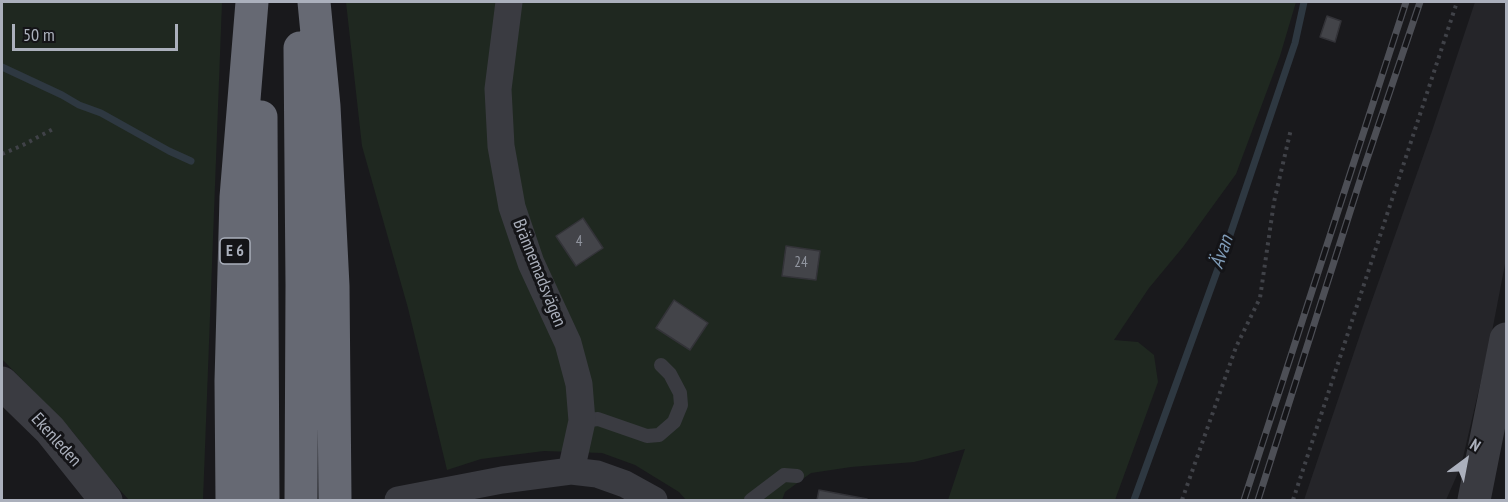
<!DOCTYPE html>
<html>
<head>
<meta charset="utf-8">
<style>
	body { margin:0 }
	#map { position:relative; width:1508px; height:502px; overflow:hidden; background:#19191c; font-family:"PT Sans Narrow",sans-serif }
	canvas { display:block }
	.frame { position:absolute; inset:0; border:3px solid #abb0bc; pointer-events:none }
	.north { position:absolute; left:1436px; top:430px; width:60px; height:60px; -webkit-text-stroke:4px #141417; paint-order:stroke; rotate:32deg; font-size:16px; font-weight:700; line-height:24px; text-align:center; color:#abb0bc }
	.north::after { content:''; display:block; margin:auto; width:21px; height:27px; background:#abb0bc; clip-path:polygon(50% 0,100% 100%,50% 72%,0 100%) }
	.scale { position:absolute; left:12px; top:24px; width:166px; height:27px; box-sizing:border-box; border:3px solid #abb0bc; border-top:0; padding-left:8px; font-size:18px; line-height:21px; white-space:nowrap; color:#abb0bc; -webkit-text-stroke:4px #141417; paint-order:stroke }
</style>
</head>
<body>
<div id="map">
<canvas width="1508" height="502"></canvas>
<div class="frame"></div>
<div class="north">N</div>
<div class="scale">50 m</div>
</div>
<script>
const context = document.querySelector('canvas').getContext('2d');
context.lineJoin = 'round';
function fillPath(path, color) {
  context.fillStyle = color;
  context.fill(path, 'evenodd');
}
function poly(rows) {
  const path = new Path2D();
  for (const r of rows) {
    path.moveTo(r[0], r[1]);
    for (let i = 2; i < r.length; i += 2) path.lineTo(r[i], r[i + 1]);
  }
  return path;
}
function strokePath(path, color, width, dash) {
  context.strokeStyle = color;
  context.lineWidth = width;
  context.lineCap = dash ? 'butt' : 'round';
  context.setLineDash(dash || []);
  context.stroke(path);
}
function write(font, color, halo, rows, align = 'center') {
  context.font = font + ' "PT Sans Narrow",sans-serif';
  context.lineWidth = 6;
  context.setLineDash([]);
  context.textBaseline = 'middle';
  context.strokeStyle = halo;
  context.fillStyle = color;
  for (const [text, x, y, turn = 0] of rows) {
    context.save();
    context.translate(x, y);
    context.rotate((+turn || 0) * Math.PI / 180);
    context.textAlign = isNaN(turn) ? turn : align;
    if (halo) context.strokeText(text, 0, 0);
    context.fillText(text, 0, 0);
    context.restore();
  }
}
const built = poly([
	[1475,2,1506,2,1506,259,1490,342,1461,466,1446,500,1304,500,1365,320,1432,131]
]);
const green = poly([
	[2,2,222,2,203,500,129,500,107,476,72,431,2,359],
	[346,2,1296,2,1280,56,1236,174,1183,247,1149,288,1114,340,1138,342,1154,355,1158,382,1115,500,948,500,965,449,914,462,851,467,811,473,785,492,782,500,686,500,679,492,635,465,602,453,544,451,481,459,447,470,408,308,362,146]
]);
const stream = poly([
	[2,67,62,95,79,105,101,113,169,151,191,161],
	[1134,500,1228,241,1295,43,1304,2]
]);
const building = poly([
	[1327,16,1341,21,1335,42,1320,37,1327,16],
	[583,218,603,248,576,266,556,236,583,218],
	[786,246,820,251,816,280,782,276,786,246],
	[674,300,708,323,690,350,656,328,674,300],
	[819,490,867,499,866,500,817,500,819,490]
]);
const path = poly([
	[2,154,21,146,55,128],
	[1182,500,1236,347,1260,298,1274,202,1291,129],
	[1293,500,1457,2]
]);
const service = poly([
	[582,421,598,419,647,436,659,435,674,422,681,405,680,393,670,374,661,365],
	[751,500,784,475,797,476]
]);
const minor = poly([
	[509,2,498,89,501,146,512,207,531,263,568,343,579,384,582,421,571,471],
	[398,500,502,480,571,471,597,474,625,484,654,500]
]);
const tertiary = poly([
	[2,383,50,430,106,500],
	[1474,500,1506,339]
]);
const motorway = poly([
	[314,2,324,106,333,286,335,500],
	[300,48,302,285,301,500],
	[261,117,263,500],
	[232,500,231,381,236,197,252,2]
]);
const rail = poly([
	[1244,500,1406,2],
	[1258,500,1364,168,1420,2]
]);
const numberNames = [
	["4",579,242],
	["24",801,263]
];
const shields = [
	[235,251,30]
];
const shieldNames = [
	["E 6",235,251]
];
const streetNames = [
	["Brännemadsvägen",539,273,68],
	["Ekenleden",56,440,48]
];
const waterNames = [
	["Ävan",1222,252,-71]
];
fillPath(built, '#252529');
fillPath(green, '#1f2820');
strokePath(stream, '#2e3841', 7);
fillPath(building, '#434449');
strokePath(building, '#333338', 1.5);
strokePath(path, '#404248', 4, [3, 4.5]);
strokePath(service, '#3a3b41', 14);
strokePath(minor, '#3a3b41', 27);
strokePath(tertiary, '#3a3b41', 33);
strokePath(motorway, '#666973', 33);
strokePath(rail, '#4d4f56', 7);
strokePath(rail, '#141417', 4.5, [14]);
write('15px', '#91959f', null, numberNames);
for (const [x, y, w] of shields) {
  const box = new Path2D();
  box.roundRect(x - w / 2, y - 13, w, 26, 4.5);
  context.fillStyle = '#141417';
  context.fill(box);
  strokePath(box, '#abb0bc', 1.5);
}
write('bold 16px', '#abb0bc', null, shieldNames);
write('18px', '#abb0bc', '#141417', streetNames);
write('italic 20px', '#809db9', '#141417', waterNames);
</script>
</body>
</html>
